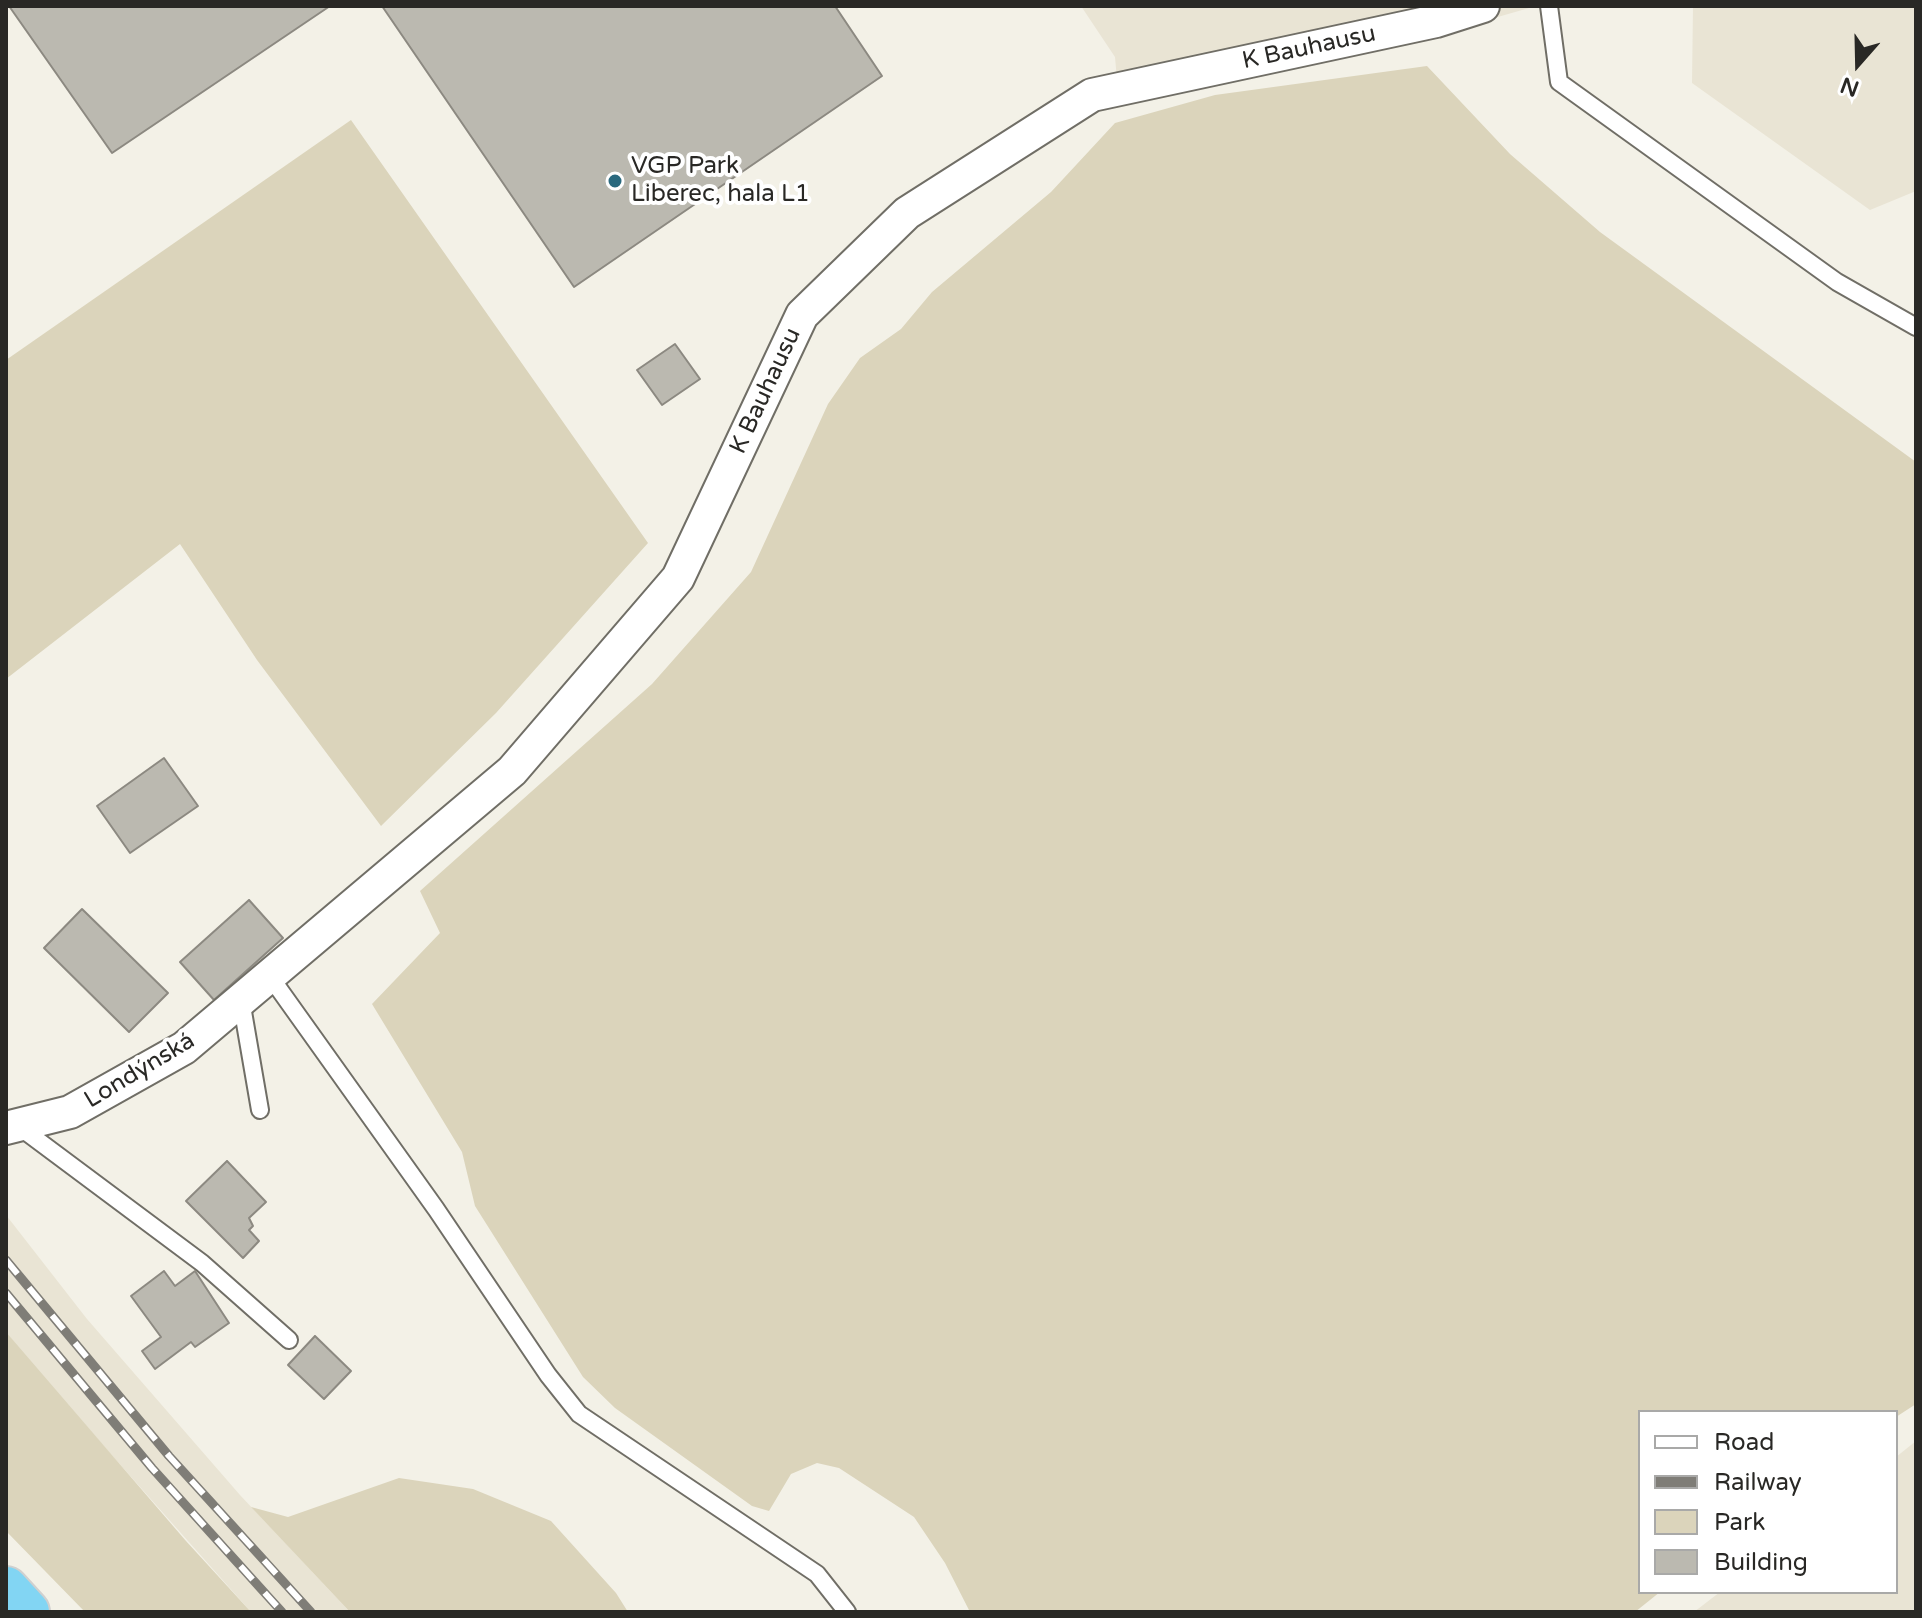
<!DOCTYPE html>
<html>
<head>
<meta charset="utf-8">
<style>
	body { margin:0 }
	#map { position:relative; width:1922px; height:1618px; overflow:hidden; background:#f3f1e7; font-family:"Varela Round",sans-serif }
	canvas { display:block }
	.frame { position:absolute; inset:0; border:8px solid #292825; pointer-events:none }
	.legend { position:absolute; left:1638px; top:1410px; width:260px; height:184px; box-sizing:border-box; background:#fff; border:2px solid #a9a9a8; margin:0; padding:10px 14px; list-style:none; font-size:24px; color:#292825 }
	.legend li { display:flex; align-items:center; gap:16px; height:40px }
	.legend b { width:40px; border:2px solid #a9a9a8 }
	.north { position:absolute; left:1818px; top:24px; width:80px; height:80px; -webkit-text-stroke:6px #fff; paint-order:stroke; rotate:200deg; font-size:22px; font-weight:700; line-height:32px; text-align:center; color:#292825 }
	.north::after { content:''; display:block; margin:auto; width:28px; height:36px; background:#292825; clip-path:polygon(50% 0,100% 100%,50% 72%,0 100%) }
</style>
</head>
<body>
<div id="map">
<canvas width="1922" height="1618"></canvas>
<div class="frame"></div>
<ul class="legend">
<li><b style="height:10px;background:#fff"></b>Road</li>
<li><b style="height:10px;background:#7f7d77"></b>Railway</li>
<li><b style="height:22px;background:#dbd4bb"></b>Park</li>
<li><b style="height:22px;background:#bbb9b0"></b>Building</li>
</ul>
<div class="north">N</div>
</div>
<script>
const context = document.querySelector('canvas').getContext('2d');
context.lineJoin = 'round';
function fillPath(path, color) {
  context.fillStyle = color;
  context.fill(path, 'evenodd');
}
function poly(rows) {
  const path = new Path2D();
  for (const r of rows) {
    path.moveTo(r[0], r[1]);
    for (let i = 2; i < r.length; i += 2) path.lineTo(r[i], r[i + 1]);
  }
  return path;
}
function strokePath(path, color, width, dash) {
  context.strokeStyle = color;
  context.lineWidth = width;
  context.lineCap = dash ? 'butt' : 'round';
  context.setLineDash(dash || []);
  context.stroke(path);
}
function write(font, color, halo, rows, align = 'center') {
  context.font = font + ' "Varela Round",sans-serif';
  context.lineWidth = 8;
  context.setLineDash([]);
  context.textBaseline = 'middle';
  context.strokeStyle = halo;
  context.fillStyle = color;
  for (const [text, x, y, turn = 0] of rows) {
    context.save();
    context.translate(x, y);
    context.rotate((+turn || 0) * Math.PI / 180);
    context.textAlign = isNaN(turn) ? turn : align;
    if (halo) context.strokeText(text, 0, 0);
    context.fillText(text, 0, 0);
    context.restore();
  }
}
const built = poly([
	[1081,6,1536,6,1463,27,1119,101,1115,57],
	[1693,6,1916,6,1916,191,1870,210,1692,83],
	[6,1215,87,1319,240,1495,350,1612,251,1612,30,1363,6,1332],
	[1916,1441,1916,1612,1694,1612,1720,1592,1896,1592,1896,1457]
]);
const green = poly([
	[1427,66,1510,154,1600,232,1916,462,1916,1404,1896,1417,1896,1412,1640,1412,1640,1592,1660,1592,1635,1612,970,1612,945,1563,914,1517,839,1468,817,1463,791,1474,769,1511,752,1506,615,1408,583,1377,475,1206,462,1152,372,1004,440,933,420,891,652,684,751,572,828,404,860,358,901,329,932,292,1051,192,1115,123,1215,95],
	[351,120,648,543,496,713,381,826,257,660,180,544,6,679,6,360],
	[6,1332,186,1541,251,1612,85,1612,6,1531],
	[399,1478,473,1489,551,1521,616,1593,628,1612,350,1612,251,1507,288,1517]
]);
const building = poly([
	[9,6,330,6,112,153,9,6],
	[382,6,835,6,882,76,574,287,382,6],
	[675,344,700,379,662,405,637,370,675,344],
	[164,758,198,806,130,853,97,806,164,758],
	[249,900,283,938,214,1000,180,962,249,900],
	[82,909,168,993,129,1032,44,948,82,909],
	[227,1161,266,1202,249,1218,253,1226,249,1230,259,1241,243,1258,186,1201,227,1161],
	[164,1271,175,1286,195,1271,229,1323,195,1347,191,1342,155,1369,142,1351,161,1337,131,1296,164,1271],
	[315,1336,351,1371,324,1399,288,1365,315,1336]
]);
const lane = poly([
	[1549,6,1559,82,1837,282,1916,327],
	[269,975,436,1209,548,1375,579,1414,817,1574,847,1612],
	[241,1000,260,1110],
	[17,1125,202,1263,289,1340]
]);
const street = poly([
	[6,1128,70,1112,184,1048,512,771,678,578,802,315,907,213,1092,95,1436,21,1483,6]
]);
const highway = poly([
	[6,1589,27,1612]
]);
const rail = poly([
	[6,1260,169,1456,311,1612],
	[6,1293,152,1468,282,1612]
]);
const markers = [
	[615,181,8,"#2a697e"]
];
const streetNames = [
	["K Bauhausu",1309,48,-12],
	["K Bauhausu",766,391,-65],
	["Londýnská",140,1071,-31]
];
const poiNames = [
	["VGP Park",631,167],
	["Liberec, hala L1",631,195]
];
fillPath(built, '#e9e4d4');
fillPath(green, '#dbd4bb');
fillPath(building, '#bbb9b0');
strokePath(building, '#8c8981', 2);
strokePath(lane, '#706e66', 20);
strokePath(street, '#706e66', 36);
strokePath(highway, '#d0d0cf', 48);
strokePath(lane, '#fff', 16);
strokePath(street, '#fff', 32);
strokePath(highway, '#82d5f3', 44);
strokePath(rail, '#7f7d77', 9);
strokePath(rail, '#fff', 6, [18]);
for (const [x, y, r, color] of markers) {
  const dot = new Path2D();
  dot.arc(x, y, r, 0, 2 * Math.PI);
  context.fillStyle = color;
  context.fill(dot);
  strokePath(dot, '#fff', 3);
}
write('24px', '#292825', '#fff', streetNames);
write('24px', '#292825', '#fff', poiNames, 'left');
</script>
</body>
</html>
